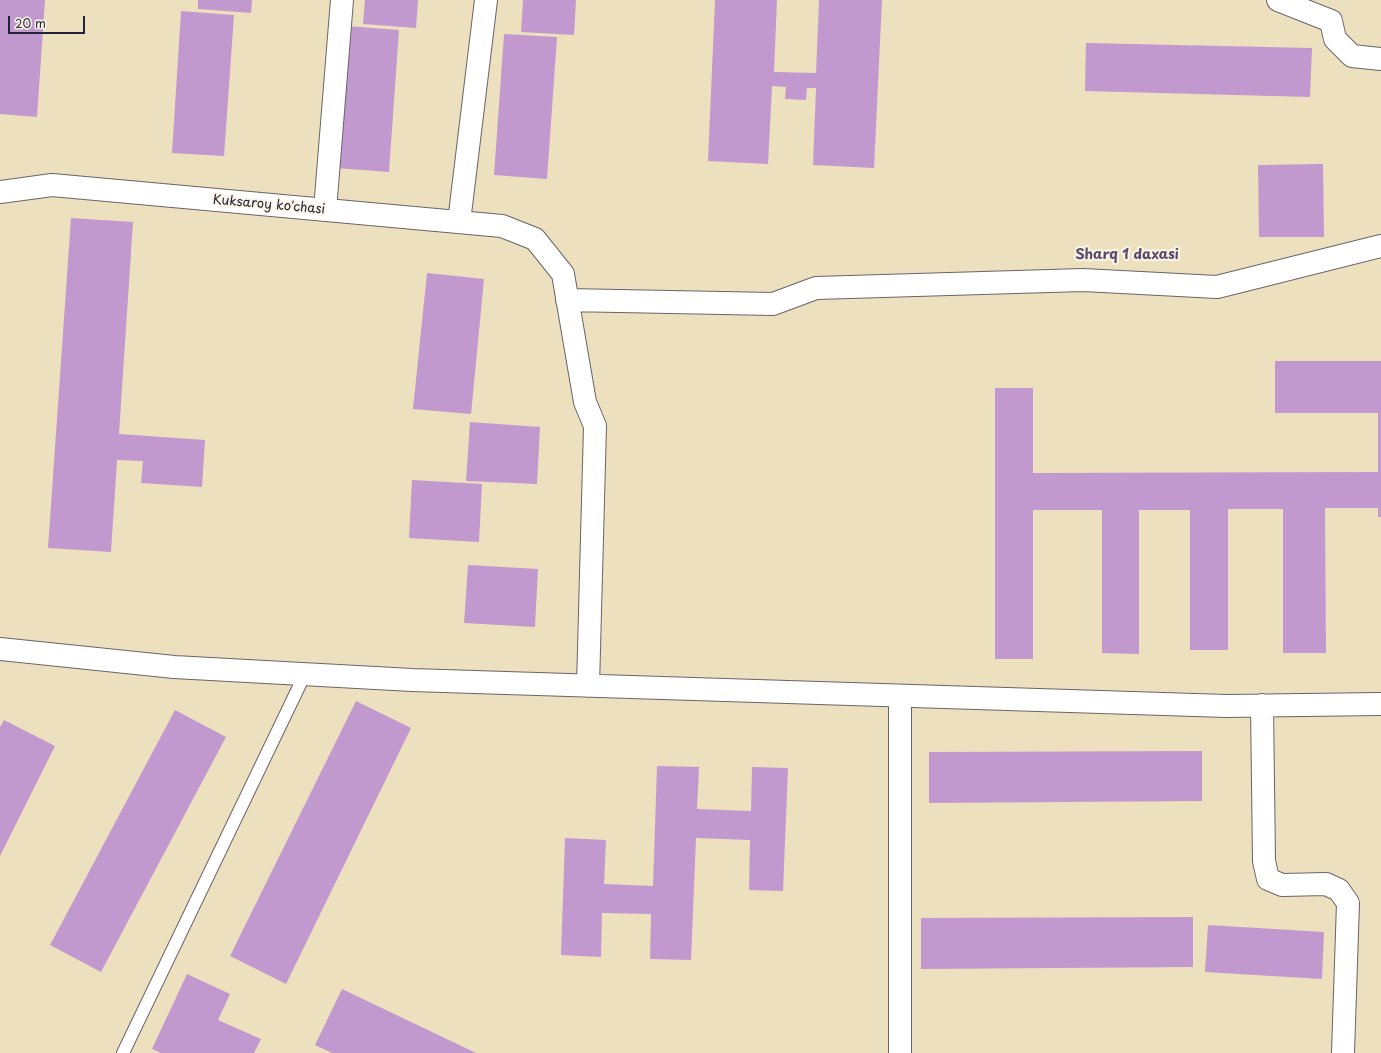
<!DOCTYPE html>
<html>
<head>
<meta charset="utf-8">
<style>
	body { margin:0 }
	#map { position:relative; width:1381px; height:1053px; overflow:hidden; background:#ede0be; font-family:"Playpen Sans",sans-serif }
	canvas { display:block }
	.scale { position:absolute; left:8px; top:16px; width:77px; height:18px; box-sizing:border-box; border:2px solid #22223b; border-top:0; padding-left:5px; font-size:12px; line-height:14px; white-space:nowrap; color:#22223b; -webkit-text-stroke:3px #fcf5e5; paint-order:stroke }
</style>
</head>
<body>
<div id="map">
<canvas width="1381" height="1053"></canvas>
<div class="scale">20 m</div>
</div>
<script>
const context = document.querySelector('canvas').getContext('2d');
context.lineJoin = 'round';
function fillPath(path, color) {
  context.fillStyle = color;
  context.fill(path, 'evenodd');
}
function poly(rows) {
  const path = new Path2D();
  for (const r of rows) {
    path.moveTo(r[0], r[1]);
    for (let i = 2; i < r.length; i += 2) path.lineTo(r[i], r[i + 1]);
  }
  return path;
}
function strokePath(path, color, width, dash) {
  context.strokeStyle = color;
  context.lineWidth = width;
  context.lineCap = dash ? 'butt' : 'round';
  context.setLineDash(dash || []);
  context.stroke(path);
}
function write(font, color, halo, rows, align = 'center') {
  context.font = font + ' "Playpen Sans",sans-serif';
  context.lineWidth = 4;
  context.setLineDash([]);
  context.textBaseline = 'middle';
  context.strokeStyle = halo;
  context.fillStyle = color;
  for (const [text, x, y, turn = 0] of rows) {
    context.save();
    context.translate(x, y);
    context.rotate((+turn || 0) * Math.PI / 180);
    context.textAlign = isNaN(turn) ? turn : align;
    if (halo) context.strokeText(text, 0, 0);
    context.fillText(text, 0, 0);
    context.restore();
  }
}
const building = poly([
	[0,0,45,0,37,117,0,114],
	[198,0,252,0,251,13,198,9],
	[365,0,418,0,416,28,363,24],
	[523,0,576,0,574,35,521,32],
	[715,0,777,0,774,72,816,73,819,0,882,0,874,168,813,165,816,88,807,88,806,100,785,99,786,87,772,86,768,164,708,161],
	[181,11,234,15,224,156,172,153],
	[347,26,399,30,389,172,336,168],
	[504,34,557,37,547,179,494,175],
	[1086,43,1312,48,1310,97,1085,91],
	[1323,164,1324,237,1259,237,1258,165],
	[71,218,133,222,119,434,205,440,202,487,141,483,143,461,117,460,111,552,48,548],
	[427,273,484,279,471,414,413,409],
	[1275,361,1381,361,1381,517,1378,517,1378,508,1325,508,1326,653,1283,653,1283,509,1228,509,1228,650,1190,650,1190,510,1139,510,1139,654,1102,653,1102,510,1033,510,1033,659,995,659,995,388,1033,388,1033,473,1378,472,1378,413,1275,413],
	[470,422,540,427,537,484,466,481],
	[412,480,482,484,479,542,409,538],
	[468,565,538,569,535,627,464,623],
	[356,701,411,728,286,984,230,956],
	[175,710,226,737,101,972,50,945],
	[4,720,55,746,0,856,0,727],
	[1202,751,1202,801,929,803,929,752],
	[657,766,699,767,697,809,751,811,752,767,788,768,783,891,749,890,750,840,696,838,691,960,650,959,651,914,602,913,601,957,561,955,565,838,606,840,604,884,653,886],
	[1193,917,1193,967,921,969,921,918],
	[1208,925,1324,932,1322,979,1205,972],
	[187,974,230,994,218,1020,261,1039,254,1053,161,1053,152,1049],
	[342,989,476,1053,332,1053,315,1045]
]);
const lane = poly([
	[123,1053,305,674]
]);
const street = poly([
	[1278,0,1331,21,1335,39,1352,56,1381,59],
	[0,192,52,185,502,226,535,239,563,274,585,402,595,426,588,686],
	[325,210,342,0],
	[459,222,486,0],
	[567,300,773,304,816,288,1083,280,1217,287,1381,246],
	[0,649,174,667,412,680,1226,706,1381,704],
	[900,696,900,1053],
	[1262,705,1264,861,1268,879,1282,885,1326,884,1339,890,1348,903,1343,1053]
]);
const streetNames = [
	["Kuksaroy ko'chasi",269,205,5]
];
const neighbourhoodNames = [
	["Sharq 1 daxasi",1127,255]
];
fillPath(building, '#c199ce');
strokePath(lane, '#696469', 14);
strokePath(street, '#696469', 24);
strokePath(lane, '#fff', 12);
strokePath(street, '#fff', 22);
write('13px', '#22223b', '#fcf5e5', streetNames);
write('bold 14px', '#5a4c6e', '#fcf5e5', neighbourhoodNames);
</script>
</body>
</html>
